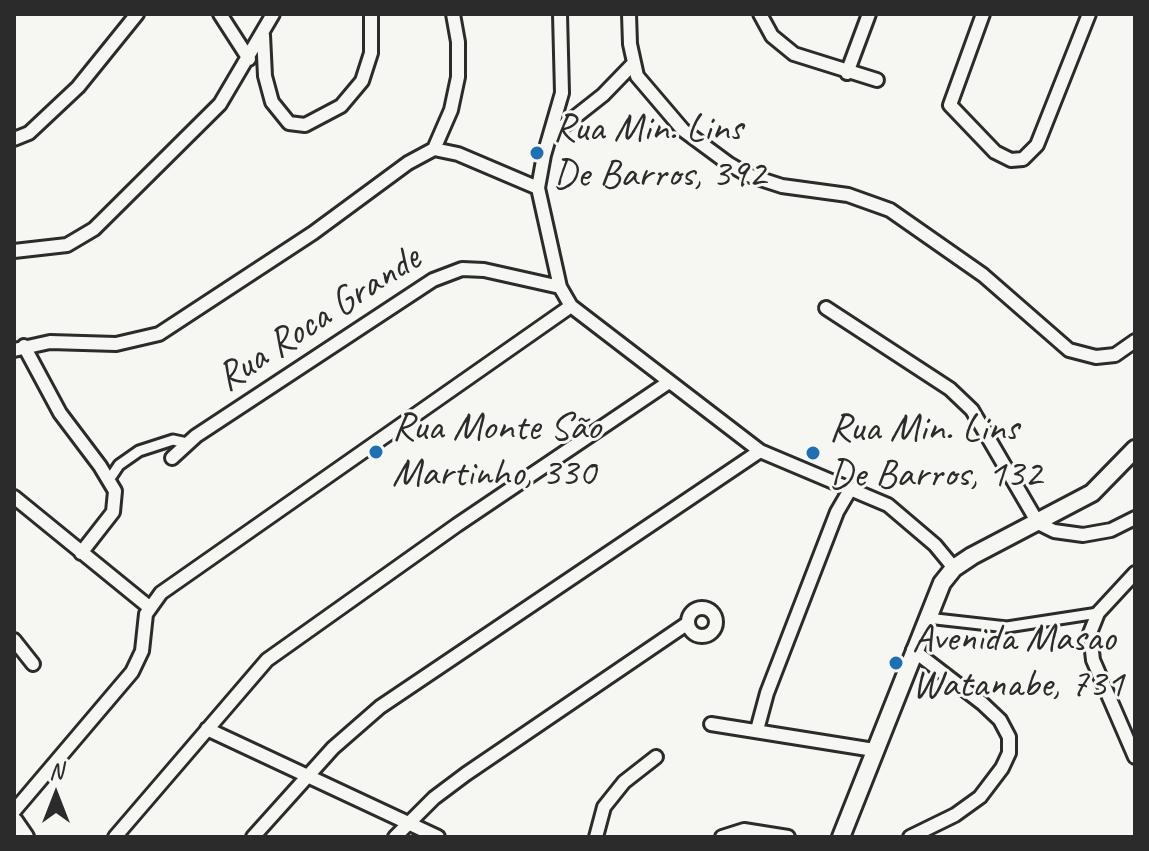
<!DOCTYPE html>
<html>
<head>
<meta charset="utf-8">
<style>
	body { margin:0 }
	#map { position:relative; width:1149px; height:851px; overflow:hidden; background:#f6f6f2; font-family:Caveat,sans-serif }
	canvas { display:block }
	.frame { position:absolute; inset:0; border:16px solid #2b2b2b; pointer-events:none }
	.north { position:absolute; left:16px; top:755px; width:80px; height:80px; -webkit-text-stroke:6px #f6f6f2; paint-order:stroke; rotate:0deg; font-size:22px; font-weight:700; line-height:32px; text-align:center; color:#2b2b2b }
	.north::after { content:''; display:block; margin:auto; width:28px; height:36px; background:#2b2b2b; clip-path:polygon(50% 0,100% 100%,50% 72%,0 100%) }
</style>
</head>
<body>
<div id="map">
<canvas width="1149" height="851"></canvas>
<div class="frame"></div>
<div class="north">N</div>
</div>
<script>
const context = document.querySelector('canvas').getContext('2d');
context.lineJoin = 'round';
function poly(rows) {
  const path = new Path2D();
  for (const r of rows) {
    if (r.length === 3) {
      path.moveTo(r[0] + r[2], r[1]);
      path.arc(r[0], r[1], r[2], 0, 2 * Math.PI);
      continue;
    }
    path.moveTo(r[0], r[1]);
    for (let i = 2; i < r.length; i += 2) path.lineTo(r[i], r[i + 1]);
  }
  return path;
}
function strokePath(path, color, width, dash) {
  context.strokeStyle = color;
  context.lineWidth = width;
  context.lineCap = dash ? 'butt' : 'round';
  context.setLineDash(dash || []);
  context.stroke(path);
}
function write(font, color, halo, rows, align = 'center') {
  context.font = font + ' Caveat,sans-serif';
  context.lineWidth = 6;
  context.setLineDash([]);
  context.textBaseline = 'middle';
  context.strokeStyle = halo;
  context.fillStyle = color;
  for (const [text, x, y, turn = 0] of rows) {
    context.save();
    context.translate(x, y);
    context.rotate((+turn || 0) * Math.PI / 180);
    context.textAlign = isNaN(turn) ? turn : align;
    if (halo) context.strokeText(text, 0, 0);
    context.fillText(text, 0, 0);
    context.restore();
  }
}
const pedestrian = poly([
	[109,480,119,465,139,451,173,440,187,443],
	[927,618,1007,627,1098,613]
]);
const minor = poly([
	[220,14,249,59],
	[560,14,562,93,544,155,538,188,560,287,571,306,760,451,888,505,935,545,954,568],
	[629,14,630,44,637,76,683,130,729,164,748,175,782,186,848,195,890,210,983,275,1069,350,1096,357,1115,355,1135,341],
	[760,14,772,36,794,54,877,80],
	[983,14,950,105,995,152,1011,160,1023,159,1037,145,1089,14],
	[263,35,265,76,272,102,289,123,305,125,341,106,362,81,371,53,371,14],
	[847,73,869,14],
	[551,136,603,95,633,64],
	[14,139,29,133,78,87,137,14],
	[434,149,451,110,458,77,458,42,453,14],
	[14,251,67,245,94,229,220,104,273,14],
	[826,308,950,389,972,410,1038,523,1054,531,1083,535,1111,530,1135,518],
	[24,346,60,413,100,466,115,491,113,512,81,553],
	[14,350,50,342,116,344,159,334,313,233,408,163,434,149,458,154,538,188],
	[172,458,196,436,433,280,462,269,484,270,560,287],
	[14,497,149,607],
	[1135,573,1098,613,1090,633,1093,660,1135,757],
	[702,622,14],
	[14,640,33,664],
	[711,724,874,750],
	[207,729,438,837],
	[757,730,767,693,837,512,851,488],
	[14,811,132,672,142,651,146,614,161,593,571,306],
	[115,837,267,660,457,525,669,382],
	[253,837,333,748,380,707,760,451],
	[395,837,434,798,466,774,688,623],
	[596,837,604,807,624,782,656,757],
	[722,837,744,830,788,837],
	[910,837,955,815,980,797,1002,768,1009,753,1009,737,1000,720,982,703,913,650]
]);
const tertiary = poly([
	[14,821,25,837],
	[841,837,942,583,954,568,972,556,1092,493,1135,449]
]);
const markers = [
	[537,153,8,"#1f6fb2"],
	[376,452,8,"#1f6fb2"],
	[813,453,8,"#1f6fb2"],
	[896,663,8,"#1f6fb2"]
];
const poiNames = [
	["Rua Min. Lins",553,130],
	["De Barros, 392",553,176],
	["Rua Monte São",392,429],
	["Martinho, 330",392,475],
	["Rua Min. Lins",829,430],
	["De Barros, 132",829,476],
	["Avenida Masao",912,640],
	["Watanabe, 731",912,686]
];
const streetNames = [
	["Rua Roca Grande",319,319,-33]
];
strokePath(pedestrian, '#2b2b2b', 15);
strokePath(minor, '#2b2b2b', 18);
strokePath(tertiary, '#2b2b2b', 22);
strokePath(pedestrian, '#f6f6f2', 9);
strokePath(minor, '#f6f6f2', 12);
strokePath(tertiary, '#f6f6f2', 16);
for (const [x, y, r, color] of markers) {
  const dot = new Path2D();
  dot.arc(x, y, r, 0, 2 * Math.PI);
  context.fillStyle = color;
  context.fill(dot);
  strokePath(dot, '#f6f6f2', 3);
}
write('40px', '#2b2b2b', '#f6f6f2', poiNames, 'left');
write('40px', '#2b2b2b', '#f6f6f2', streetNames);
</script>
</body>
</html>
